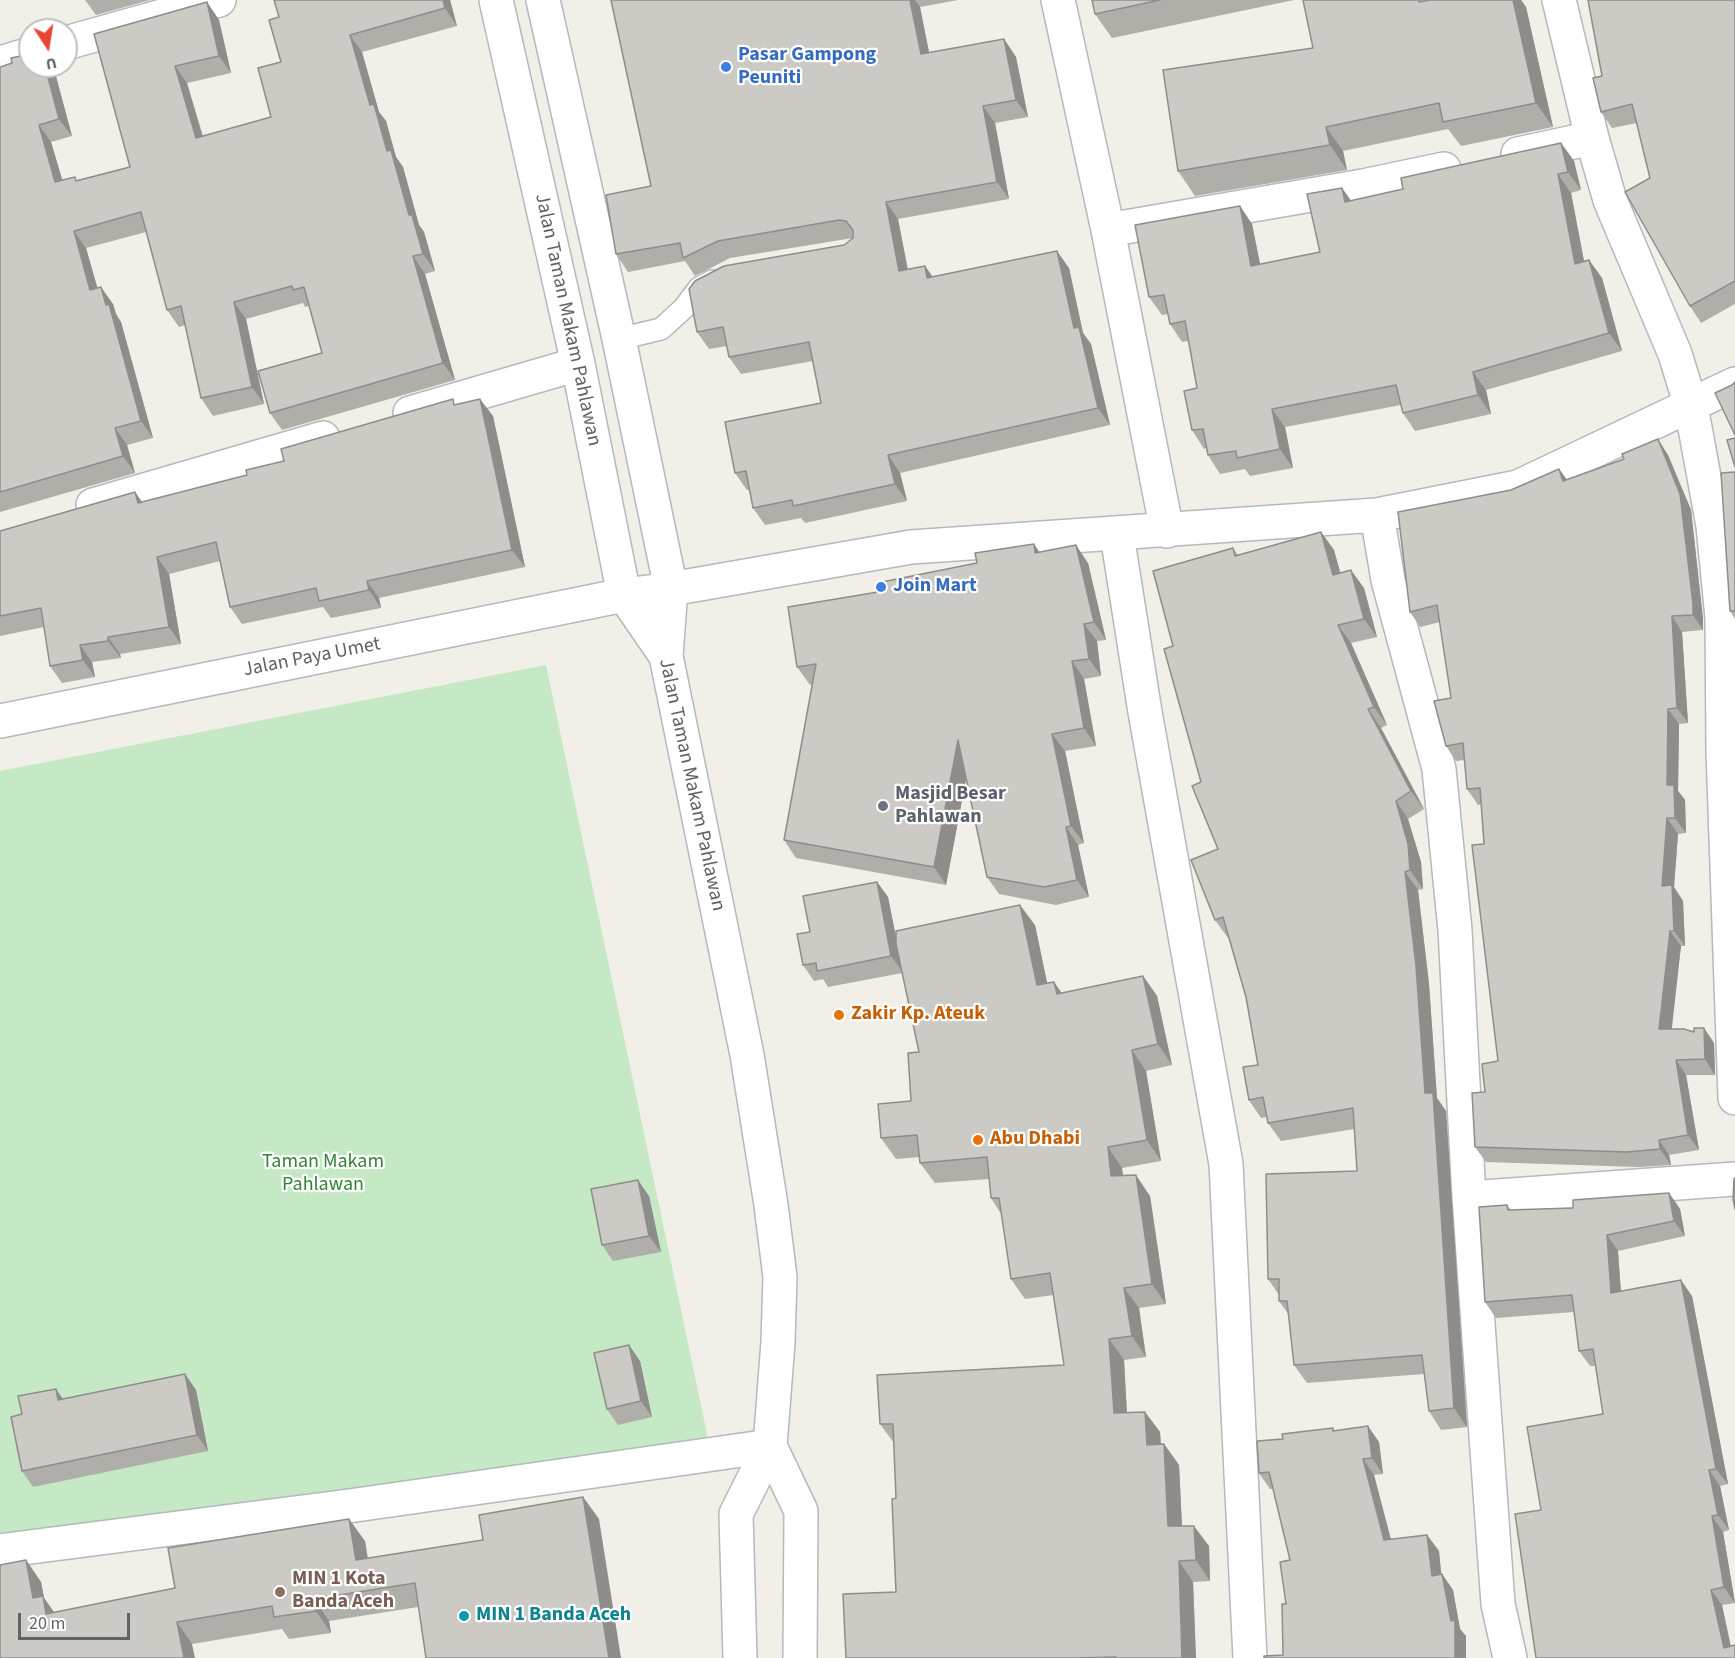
<!DOCTYPE html>
<html>
<head>
<meta charset="utf-8">
<style>
	body { margin:0 }
	#map { position:relative; width:1735px; height:1658px; overflow:hidden; background:#f1efe8; font-family:"Source Sans 3",sans-serif }
	canvas { display:block }
	.north { position:absolute; left:18px; top:18px; width:60px; height:60px; box-sizing:border-box; background:#fff; border:2px solid #bfc1c3; border-radius:50%; rotate:168deg; font-size:16px; font-weight:700; line-height:24px; text-align:center; color:#5f6368 }
	.north::after { content:''; display:block; margin:auto; width:21px; height:27px; background:#ea4335; clip-path:polygon(50% 0,100% 100%,50% 72%,0 100%) }
	.scale { position:absolute; left:18px; top:1613px; width:112px; height:27px; box-sizing:border-box; border:3px solid #5f6368; border-top:0; padding-left:8px; font-size:18px; line-height:21px; white-space:nowrap; color:#5f6368; -webkit-text-stroke:4px #fff; paint-order:stroke }
</style>
</head>
<body>
<div id="map">
<canvas width="1735" height="1658"></canvas>
<div class="north">U</div>
<div class="scale">20 m</div>
</div>
<script>
const context = document.querySelector('canvas').getContext('2d');
context.lineJoin = 'round';
function fillPath(path, color) {
  context.fillStyle = color;
  context.fill(path, 'evenodd');
}
function poly(rows) {
  const path = new Path2D();
  for (const r of rows) {
    path.moveTo(r[0], r[1]);
    for (let i = 2; i < r.length; i += 2) path.lineTo(r[i], r[i + 1]);
  }
  return path;
}
function strokePath(path, color, width, dash) {
  context.strokeStyle = color;
  context.lineWidth = width;
  context.lineCap = dash ? 'butt' : 'round';
  context.setLineDash(dash || []);
  context.stroke(path);
}
function write(font, color, halo, rows, align = 'center') {
  context.font = font + ' "Source Sans 3",sans-serif';
  context.lineWidth = 4.5;
  context.setLineDash([]);
  context.textBaseline = 'middle';
  context.strokeStyle = halo;
  context.fillStyle = color;
  for (const [text, x, y, turn = 0] of rows) {
    context.save();
    context.translate(x, y);
    context.rotate((+turn || 0) * Math.PI / 180);
    context.textAlign = isNaN(turn) ? turn : align;
    if (halo) context.strokeText(text, 0, 0);
    context.fillText(text, 0, 0);
    context.restore();
  }
}
const green = poly([
	[546,665,708,1439,0,1552,0,771]
]);
const service = poly([
	[619,339,661,329,684,308,699,288,712,281]
]);
const minor = poly([
	[1058,0,1108,230,1167,531],
	[1559,0,1592,138,1610,200,1675,354,1691,406,1713,526,1722,618,1723,751,1735,1098],
	[66,43,219,0],
	[0,63,30,54],
	[1518,154,1592,138],
	[1108,230,1363,186,1444,169],
	[410,413,578,364],
	[93,505,323,438],
	[1377,515,1388,580,1439,769,1455,930,1469,1198,1498,1604,1510,1658],
	[1117,535,1145,712,1226,1164,1250,1658],
	[0,721,624,595,671,589,911,547,1377,515,1518,487,1735,384],
	[1469,1198,1735,1179],
	[0,1551,349,1506,770,1446]
]);
const tertiary = poly([
	[496,0,578,364,624,595,666,656,747,1055,771,1205,780,1277,778,1342,770,1446,736,1514,740,1658],
	[543,0,619,339,671,589,666,656],
	[770,1446,801,1511,800,1658]
]);
const wall = poly([
	[85,0,150,0,96,15],
	[450,0,457,26,362,52,379,112,386,121,396,157,403,167,419,225,424,232,435,271,425,274,455,380,282,430,270,413,322,353,309,306,305,307,303,303,246,319,264,404,213,416,201,398,185,325,179,327,167,310,146,232,86,248,97,288,113,304,116,314,121,322,153,438,127,445,135,473,0,512,0,67,54,69,72,136,51,142,62,180,77,180,130,167,94,34,207,2,219,20,231,73,187,83,203,136,271,117,281,62,269,20],
	[611,0,958,0,920,7,929,53,1004,39,1016,57,1028,117,995,123,1009,199,898,219,908,269,925,266,932,276,1069,268,1083,333,1091,344,1110,425,900,473,907,501,805,523,801,518,765,525,753,508,749,490,747,490,735,473,821,403,813,361,741,374,729,357,727,346,709,349,697,332,844,245,853,238,730,258,695,276,685,261,628,272,616,254,651,186],
	[1092,0,1294,0,1112,38,1095,14],
	[1303,0,1521,0,1526,7,1553,127,1461,146,1448,129,1343,151,1347,170,1195,196,1178,171,1313,48],
	[1735,0,1735,304,1701,323,1690,306,1650,178,1637,123,1612,128,1601,112,1602,76],
	[1561,143,1574,161,1581,190,1571,193,1584,261,1589,260,1602,278,1622,351,1486,390,1491,414,1415,431,1403,413,1401,405,1285,427,1293,468,1250,476,1245,469,1220,474,1208,455,1206,448,1204,449,1192,430,1197,388,1189,341,1182,342,1170,324,1168,314,1162,315,1149,297,1240,206,1252,224,1260,264,1320,252,1351,201,1403,189],
	[456,404,493,416,525,567,379,598,381,608,331,618,323,607,242,624,230,607,220,561,169,574,181,644,120,654,121,658,92,662,95,677,62,683,50,666,44,627,0,636,0,531,135,492,142,502,247,475,284,461],
	[1668,455,1691,510,1703,619,1703,630,1682,632,1688,723,1679,724,1678,791,1685,800,1686,833,1678,834,1674,887,1683,901,1685,946,1681,946,1671,1029,1694,1032,1704,1028,1714,1043,1715,1075,1686,1075,1699,1150,1669,1155,1671,1165,1638,1167,1486,1162,1475,1147,1485,1092,1498,1061,1481,804,1478,805,1467,789,1465,760,1456,761,1446,746,1451,698,1440,622,1420,627,1410,612,1511,490,1559,469,1567,480],
	[1735,472,1735,619,1730,611],
	[1321,532,1334,550,1340,573,1364,588,1377,637,1351,643,1387,725,1381,728,1424,809,1408,819,1421,862,1423,889,1418,890,1429,984,1437,1098,1446,1111,1467,1427,1441,1430,1429,1411,1424,1374,1307,1383,1294,1365,1289,1315,1279,1301,1279,1295,1268,1279,1357,1171,1354,1129,1281,1141,1268,1123,1267,1117,1261,1118,1249,1100,1258,1065,1246,997,1229,938,1228,938,1215,920,1218,849,1201,782,1173,646,1233,548,1238,555],
	[1034,544,1039,552,1088,563,1106,640,1097,641,1101,676,1084,679,1096,746,1065,751,1084,843,1078,845,1089,897,1056,905,999,894,987,877,966,779,946,885,796,858,784,840,812,684,810,685,797,667,878,592,977,563],
	[877,882,888,897,896,938,1035,925,1047,983,1054,982,1062,993,1143,976,1157,996,1172,1065,1146,1071,1161,1161,1122,1168,1123,1176,1150,1196,1166,1304,1139,1308,1146,1357,1124,1360,1127,1413,1145,1412,1160,1432,1161,1444,1164,1444,1179,1465,1182,1526,1209,1546,1210,1581,1193,1582,1196,1658,846,1658,896,1592,896,1498,894,1443,880,1424,1064,1365,1053,1295,1025,1299,1011,1279,1001,1214,991,1198,989,1179,935,1183,920,1163,920,1157,896,1159,881,1138,911,1101,919,1052,902,973,828,987,823,979,814,981,803,965,810,932],
	[1669,1193,1680,1209,1685,1236,1618,1251,1621,1291,1692,1296,1728,1484,1720,1486,1729,1530,1723,1532,1735,1603,1722,1605,1731,1646,1735,1658,1541,1510,1603,1414,1595,1366,1590,1366,1579,1351,1574,1312,1496,1318,1485,1302,1507,1205,1511,1210,1573,1208],
	[649,1196,661,1252,613,1261,602,1245],
	[640,1361,652,1417,618,1425,607,1409],
	[185,1374,196,1390,208,1451,33,1487,22,1471,22,1414,63,1399],
	[1335,1431,1379,1442,1383,1474,1374,1475,1391,1539,1427,1535,1439,1551,1441,1574,1442,1574,1453,1590,1460,1629,1466,1636,1283,1655,1286,1604,1290,1560,1273,1489,1270,1489,1259,1473,1283,1439],
	[583,1497,599,1519,418,1607,329,1621,331,1633,289,1639,282,1629,192,1644,0,1658,26,1560,41,1582,44,1598,54,1612,175,1588,365,1541,368,1558,483,1540]
]);
const shadedWall = poly([
	[443,0,450,0,457,26,445,8],
	[910,0,915,0,920,7,933,72,921,54],
	[1513,0,1521,0,1526,7,1553,127,1536,103],
	[207,2,219,20,231,73,219,56],
	[350,35,362,52,379,112,386,121,396,157,403,167,419,225,424,232,435,271,423,254,387,151,370,105],
	[1004,39,1016,57,1028,117,1016,100],
	[45,66,52,66,54,69,72,136,59,119],
	[175,66,187,83,208,156,196,138],
	[983,106,995,123,1009,199,997,182],
	[39,125,51,142,68,199,55,182],
	[1326,127,1343,151,1347,170,1330,145],
	[1561,143,1574,161,1581,190,1568,172],
	[1558,174,1571,193,1588,282,1575,264],
	[1342,188,1355,206,1345,202],
	[886,202,898,219,911,288,899,271],
	[1240,206,1252,224,1264,284,1251,266],
	[74,231,86,248,103,307,90,290],
	[1057,251,1069,268,1083,333,1091,344,1110,425,1098,408,1074,328],
	[413,256,425,274,455,380,443,363],
	[1589,260,1602,278,1622,351,1609,333],
	[925,266,937,283,927,278],
	[101,287,113,304,116,314,121,322,153,438,141,421],
	[234,302,246,319,264,404,252,387],
	[1473,372,1486,390,1491,414,1478,395],
	[480,399,493,416,525,567,512,550],
	[1272,409,1285,427,1293,468,1280,449],
	[115,428,127,445,135,473,123,456],
	[1658,439,1668,455,1691,510,1703,619,1703,630,1693,615],
	[888,455,900,473,907,501,895,484],
	[1559,469,1570,484,1563,481],
	[135,492,147,509,138,503],
	[1321,532,1334,550,1346,593,1333,575],
	[1034,544,1046,562,1035,553],
	[1076,545,1088,563,1106,640,1094,622],
	[157,557,169,574,181,644,169,627],
	[1351,570,1364,588,1377,637,1364,619],
	[367,581,379,598,381,608,369,590],
	[1672,616,1682,632,1688,723,1677,708],
	[1084,624,1097,641,1101,676,1089,659],
	[1338,625,1351,643,1387,725,1374,707],
	[108,637,120,654,121,658,108,641],
	[80,645,92,662,95,677,83,660],
	[1072,661,1084,679,1096,746,1084,728],
	[1368,709,1381,728,1424,809,1411,791],
	[1668,709,1679,724,1678,791,1685,800,1686,833,1675,818,1667,785],
	[1052,734,1065,751,1084,843,1071,826],
	[958,740,970,758,946,885,934,867],
	[1396,801,1408,819,1421,862,1423,889,1410,870],
	[1667,818,1678,834,1674,887,1683,901,1685,946,1674,931,1662,886],
	[1066,827,1078,845,1089,897,1077,880],
	[1405,872,1418,890,1429,984,1437,1098,1446,1111,1467,1427,1454,1408],
	[877,882,888,897,903,972,891,956],
	[1020,905,1035,925,1052,1006,1037,985],
	[1670,931,1681,946,1670,1045,1659,1029],
	[1143,976,1157,996,1172,1065,1158,1044],
	[1054,982,1068,1003,1057,994],
	[1704,1028,1714,1043,1715,1075,1705,1059],
	[1132,1050,1146,1071,1161,1161,1147,1140],
	[1676,1060,1686,1075,1699,1150,1688,1135],
	[1659,1140,1669,1155,1671,1165,1660,1149],
	[1108,1147,1122,1168,1125,1197,1111,1176],
	[1136,1175,1150,1196,1166,1304,1152,1284],
	[638,1180,649,1196,661,1252,649,1236],
	[1669,1193,1680,1209,1685,1236,1674,1221],
	[1607,1235,1618,1251,1622,1309,1611,1293],
	[1681,1280,1692,1296,1728,1484,1716,1469],
	[1124,1288,1139,1308,1146,1357,1132,1336],
	[1109,1339,1124,1360,1128,1434,1114,1413],
	[629,1345,640,1361,652,1417,641,1401],
	[185,1374,196,1390,208,1451,197,1435],
	[56,1389,67,1405,58,1400],
	[1145,1412,1160,1432,1162,1466,1147,1445],
	[1368,1426,1379,1442,1383,1474,1372,1458],
	[1164,1444,1179,1465,1183,1547,1168,1526],
	[1363,1459,1374,1475,1395,1556,1384,1540],
	[1709,1470,1720,1486,1729,1530,1718,1515],
	[583,1497,599,1519,621,1658,609,1658],
	[1712,1516,1723,1532,1735,1603,1724,1587],
	[349,1519,365,1541,371,1582,356,1560],
	[1194,1526,1209,1546,1210,1581,1196,1560],
	[1427,1535,1439,1551,1443,1592,1432,1576],
	[26,1560,41,1582,44,1598,58,1618,62,1636,33,1598],
	[1179,1561,1193,1582,1196,1658,1182,1658],
	[1442,1574,1453,1590,1460,1629,1466,1636,1466,1658,1455,1658,1451,1621],
	[1711,1590,1722,1605,1733,1658,1724,1648],
	[314,1599,329,1621,331,1633,316,1611],
	[177,1622,192,1644,195,1658,184,1658]
]);
const building = poly([
	[274,0,443,0,445,8,350,35,370,105,374,104,387,151,391,150,409,215,412,215,423,254,413,256,443,363,270,413,258,371,322,353,304,287,293,290,292,286,234,302,252,387,201,398,181,306,167,310,141,212,74,231,90,290,101,287,106,305,109,304,141,421,115,428,123,456,0,492,0,67,12,63,11,58,30,54,30,66,45,66,59,119,39,125,55,182,75,177,76,181,130,167,94,34,207,2,219,56,175,66,196,138,271,117,258,68,281,62,269,20,279,17,274,0],
	[611,0,910,0,921,54,1004,39,1016,100,983,106,997,182,886,202,899,271,925,266,927,278,1057,251,1074,328,1079,327,1098,408,888,455,895,484,793,506,792,500,753,508,746,471,735,473,725,422,821,403,809,342,729,357,723,327,697,332,689,289,695,281,724,266,844,245,853,238,853,230,846,221,839,220,718,241,683,258,680,243,616,254,606,195,651,186,611,0],
	[1092,0,1160,0,1095,14,1092,0],
	[1303,0,1419,0,1419,2,1430,0,1513,0,1536,103,1443,122,1439,103,1326,127,1330,145,1178,171,1163,70,1313,48,1303,0],
	[1588,0,1735,0,1735,281,1690,306,1625,192,1650,178,1632,104,1601,112,1593,78,1602,76,1588,0],
	[1561,143,1568,172,1558,174,1575,264,1589,260,1609,333,1473,372,1478,395,1403,413,1396,385,1272,409,1280,449,1237,458,1236,451,1208,455,1203,429,1192,430,1184,391,1197,388,1185,321,1170,324,1164,295,1149,297,1135,225,1240,206,1251,266,1320,252,1307,194,1342,188,1345,202,1403,189,1401,178,1561,143],
	[1735,382,1735,435,1715,393,1732,385,1735,382],
	[453,399,454,405,480,399,512,550,367,581,369,590,319,601,316,588,230,607,216,542,157,557,169,627,108,637,108,641,80,645,83,660,50,666,41,608,0,616,0,531,135,492,138,503,247,475,246,470,284,461,281,449,453,399],
	[1735,438,1735,467,1727,440,1735,438],
	[1658,439,1680,494,1693,604,1693,615,1672,616,1677,708,1668,709,1667,785,1674,785,1675,818,1667,818,1662,886,1672,885,1674,931,1670,931,1659,1029,1684,1029,1694,1032,1694,1028,1704,1028,1705,1059,1676,1060,1688,1135,1659,1140,1660,1149,1627,1152,1475,1147,1472,1093,1485,1092,1482,1064,1498,1061,1472,845,1484,844,1480,788,1467,789,1463,743,1446,746,1434,701,1451,698,1437,605,1410,612,1398,512,1511,490,1559,469,1563,481,1624,459,1622,454,1658,439],
	[1735,472,1735,611,1730,611,1721,473,1735,472],
	[1321,532,1333,575,1351,570,1364,619,1338,625,1374,707,1368,709,1411,791,1396,801,1408,844,1410,870,1405,872,1416,966,1425,1093,1433,1093,1454,1408,1429,1411,1422,1355,1294,1365,1287,1301,1279,1301,1279,1279,1268,1279,1266,1174,1357,1171,1353,1108,1268,1123,1263,1097,1249,1100,1243,1067,1258,1065,1246,997,1223,917,1215,920,1191,860,1218,849,1192,786,1201,782,1164,649,1173,646,1153,571,1233,548,1235,556,1321,532],
	[1034,544,1035,553,1076,545,1094,622,1084,624,1089,659,1072,661,1084,728,1052,734,1071,826,1066,827,1077,880,1044,887,987,877,958,740,934,867,784,840,816,664,797,667,788,607,878,592,877,583,977,563,975,553,1034,544],
	[877,882,891,956,817,971,816,963,803,965,797,934,810,932,803,896,877,882],
	[1020,905,1037,985,1054,982,1057,994,1143,976,1158,1044,1132,1050,1147,1140,1108,1147,1111,1176,1136,1175,1152,1284,1124,1288,1132,1336,1109,1339,1114,1413,1145,1412,1147,1445,1164,1444,1168,1526,1194,1526,1196,1560,1179,1561,1182,1658,1116,1658,1116,1657,1075,1658,846,1658,843,1594,896,1592,892,1499,896,1498,893,1424,880,1424,877,1375,1064,1365,1050,1273,1011,1279,999,1198,991,1198,987,1157,920,1163,917,1135,881,1138,878,1104,911,1101,908,1053,919,1052,896,944,896,931,1020,905],
	[1735,1178,1735,1209,1733,1199,1734,1179,1735,1178],
	[638,1180,649,1236,602,1245,591,1189,638,1180],
	[1669,1193,1674,1221,1607,1235,1611,1293,1681,1280,1716,1469,1709,1470,1718,1515,1712,1516,1724,1587,1711,1590,1724,1648,1735,1645,1735,1658,1536,1658,1515,1514,1541,1510,1527,1427,1603,1414,1593,1349,1579,1351,1572,1295,1485,1302,1479,1207,1507,1205,1508,1210,1573,1208,1573,1200,1669,1193],
	[629,1345,641,1401,607,1409,594,1353,629,1345],
	[185,1374,197,1435,22,1471,11,1417,22,1414,18,1396,56,1389,58,1400,185,1374],
	[1368,1426,1372,1458,1363,1459,1384,1540,1427,1535,1432,1576,1442,1574,1451,1621,1455,1620,1455,1658,1264,1658,1264,1656,1283,1655,1282,1604,1286,1604,1280,1562,1290,1560,1269,1472,1259,1473,1257,1441,1283,1439,1282,1434,1333,1428,1333,1431,1368,1426],
	[583,1497,609,1658,426,1658,415,1583,314,1599,316,1611,274,1617,272,1606,177,1622,184,1658,0,1658,0,1565,26,1560,33,1598,43,1596,46,1614,175,1588,168,1548,349,1519,356,1560,483,1540,479,1515,583,1497]
]);
const markers = [
	[726,67,6,"#3f7fe0"],
	[881,587,6,"#3f7fe0"],
	[883,806,6,"#6b7280"],
	[839,1015,6,"#e8710a"],
	[978,1140,6,"#e8710a"],
	[280,1592,6,"#8d6e63"],
	[464,1616,6,"#0f9aa8"]
];
const shopNames = [
	["Pasar Gampong",738,56],
	["Peuniti",738,79],
	["Join Mart",893,587]
];
const streetNames = [
	["Jalan Taman Makam Pahlawan",567,320,78],
	["Jalan Paya Umet",312,658,-11],
	["Jalan Taman Makam Pahlawan",691,785,78]
];
const worshipNames = [
	["Masjid Besar",895,795],
	["Pahlawan",895,818]
];
const foodNames = [
	["Zakir Kp. Ateuk",851,1015],
	["Abu Dhabi",990,1140]
];
const parkNames = [
	["Taman Makam",323,1163],
	["Pahlawan",323,1186]
];
const educationNames = [
	["MIN 1 Kota",292,1580],
	["Banda Aceh",292,1603]
];
const cultureNames = [
	["MIN 1 Banda Aceh",476,1616]
];
fillPath(green, '#c5e8c5');
strokePath(service, '#b5b8bc', 24);
strokePath(minor, '#b5b8bc', 36);
strokePath(tertiary, '#b5b8bc', 36);
strokePath(service, '#fff', 21);
strokePath(minor, '#fff', 33);
strokePath(tertiary, '#fff', 33);
fillPath(wall, '#afaea9');
fillPath(shadedWall, '#8f8d8a');
fillPath(building, '#cccac5');
strokePath(building, '#8f8d8a', 1.5);
for (const [x, y, r, color] of markers) {
  const dot = new Path2D();
  dot.arc(x, y, r, 0, 2 * Math.PI);
  context.fillStyle = color;
  context.fill(dot);
  strokePath(dot, '#fff', 2);
}
write('bold 20px', '#366cbe', '#fff', shopNames, 'left');
write('20px', '#5f6368', '#fff', streetNames);
write('bold 20px', '#5b616d', '#fff', worshipNames, 'left');
write('bold 20px', '#c56008', '#fff', foodNames, 'left');
write('20px', '#348238', '#fff', parkNames);
write('bold 20px', '#785e54', '#fff', educationNames, 'left');
write('bold 20px', '#0d838f', '#fff', cultureNames, 'left');
</script>
</body>
</html>
